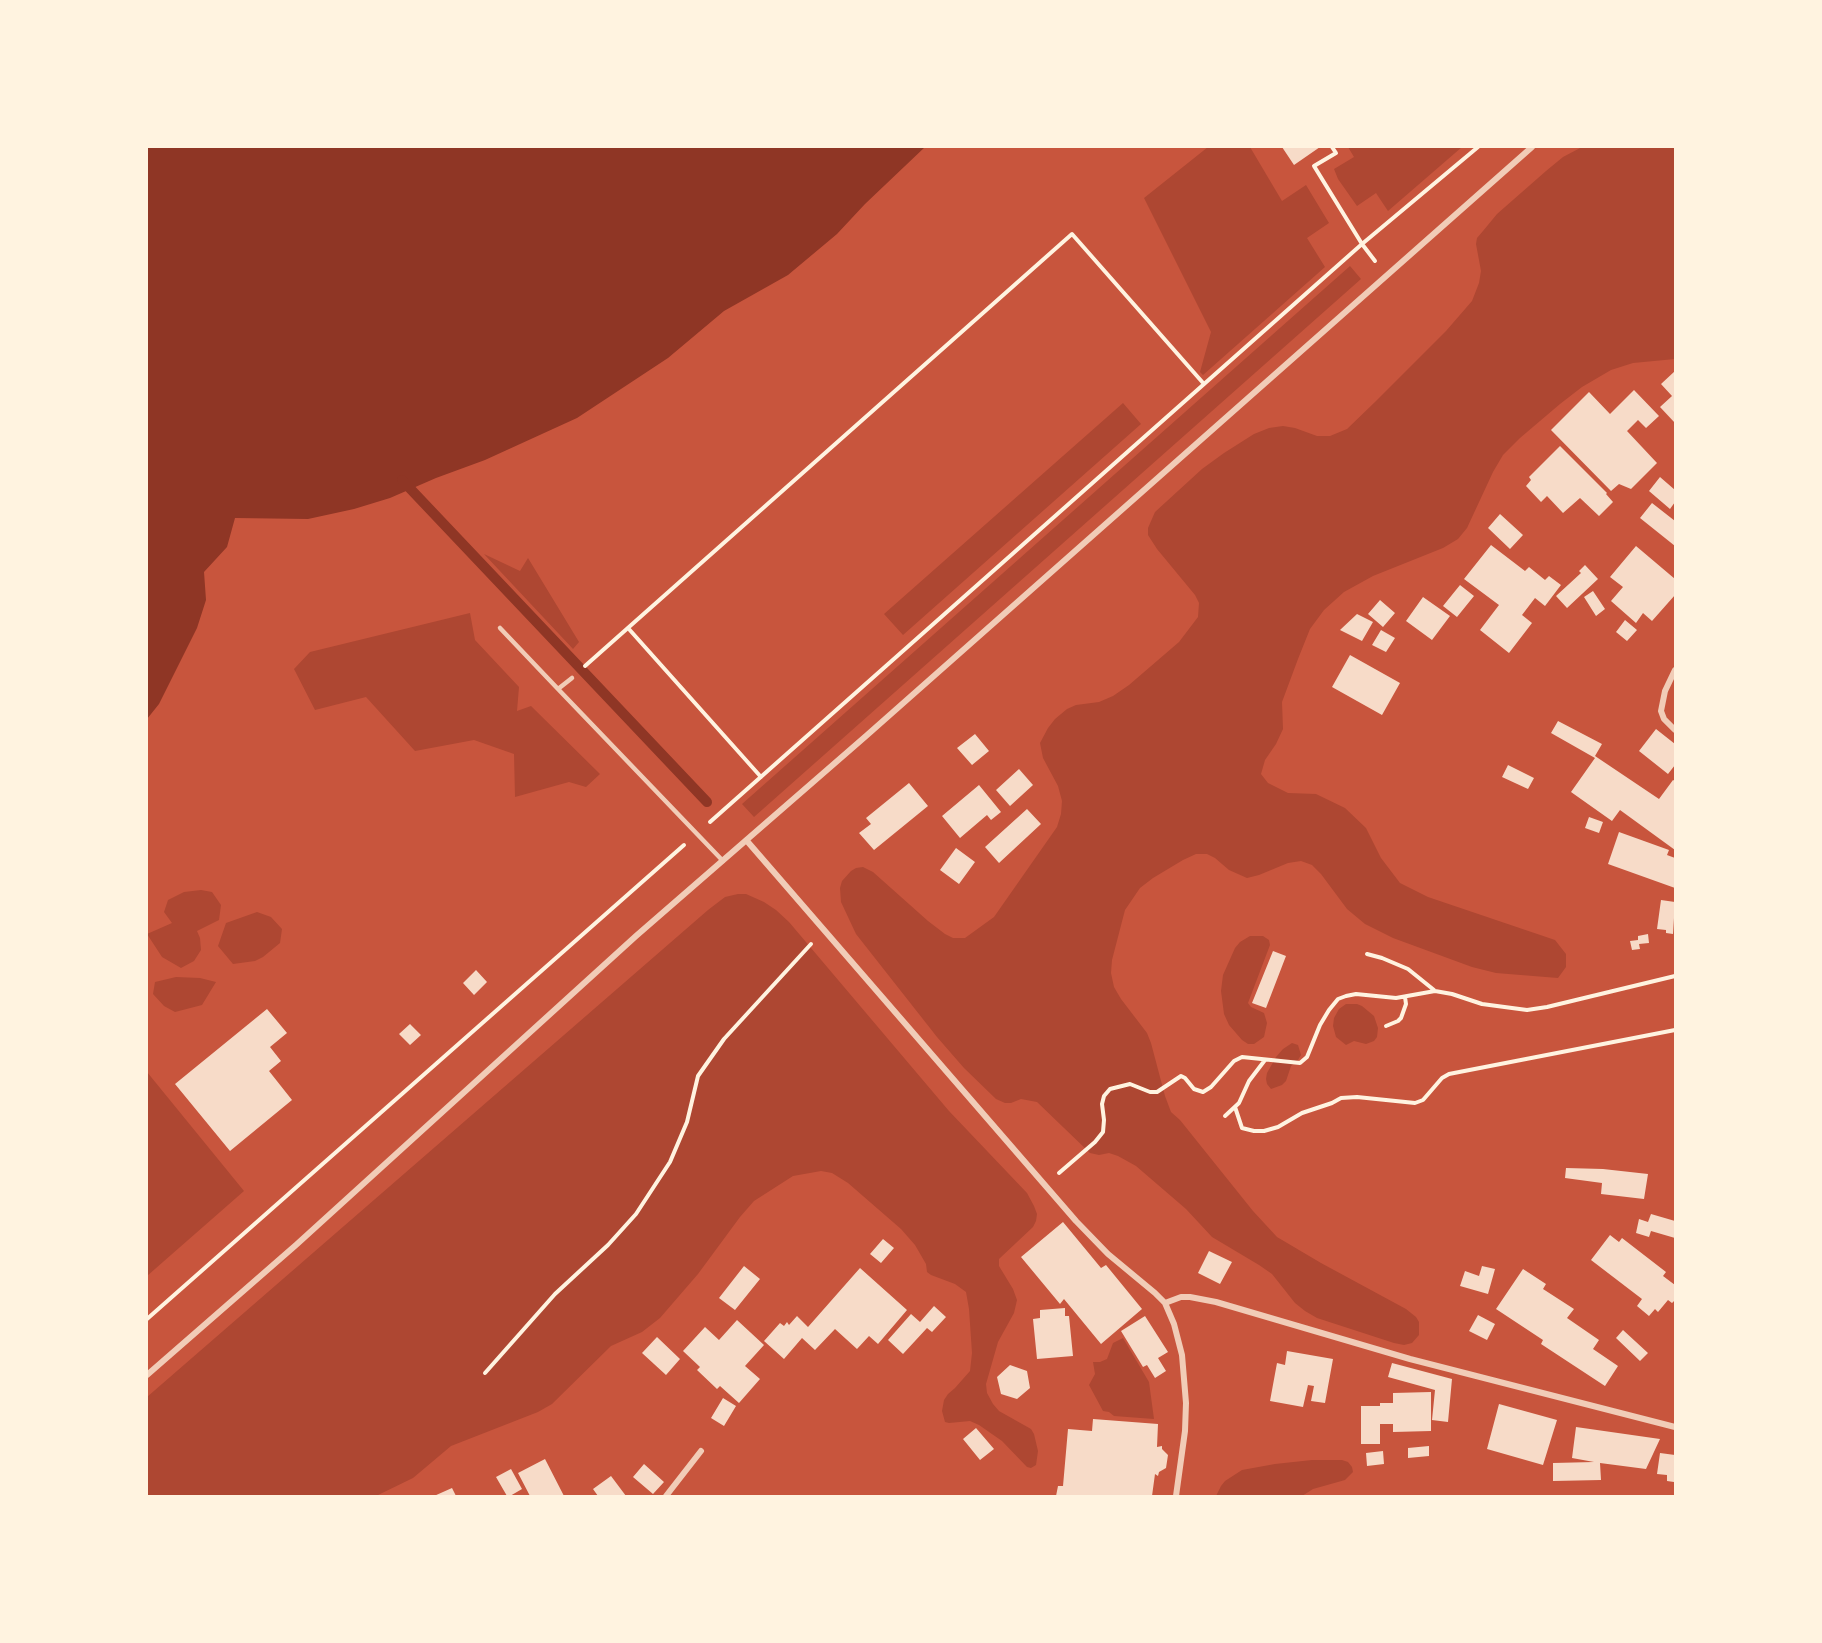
<!DOCTYPE html>
<html>
<head>
<meta charset="utf-8">
<style>
	body { margin:0 }
	#map { position:relative; width:1822px; height:1643px; overflow:hidden; background:#c8553d; font-family:"Noto Sans",sans-serif }
	canvas { display:block }
	.frame { position:absolute; inset:0; border:148px solid #fff3e0; pointer-events:none }
</style>
</head>
<body>
<div id="map">
<canvas width="1822" height="1643"></canvas>
<div class="frame"></div>
</div>
<script>
const context = document.querySelector('canvas').getContext('2d');
context.lineJoin = 'round';
function fillPath(path, color) {
  context.fillStyle = color;
  context.fill(path, 'evenodd');
}
function poly(rows) {
  const path = new Path2D();
  for (const r of rows) {
    path.moveTo(r[0], r[1]);
    for (let i = 2; i < r.length; i += 2) path.lineTo(r[i], r[i + 1]);
  }
  return path;
}
function strokePath(path, color, width, dash) {
  context.strokeStyle = color;
  context.lineWidth = width;
  context.lineCap = dash ? 'butt' : 'round';
  context.setLineDash(dash || []);
  context.stroke(path);
}
const green = poly([
	[1208,147,1250,147,1282,201,1306,185,1329,223,1307,238,1325,267,1203,375,1200,372,1211,332,1144,198],
	[1348,147,1462,147,1388,211,1376,193,1357,206,1338,179,1334,169,1354,157],
	[1582,147,1675,147,1675,359,1633,363,1611,370,1582,387,1560,404,1520,438,1503,455,1493,472,1467,528,1458,539,1443,548,1373,576,1344,592,1324,610,1310,629,1298,659,1282,702,1283,729,1276,744,1265,760,1261,774,1268,783,1288,793,1316,794,1345,808,1366,828,1381,858,1400,883,1428,897,1555,940,1566,954,1566,967,1558,978,1496,973,1472,967,1393,938,1365,924,1347,909,1321,874,1312,865,1301,861,1288,863,1259,875,1247,878,1229,870,1215,858,1207,854,1196,854,1183,860,1153,878,1140,888,1125,910,1112,960,1111,973,1114,987,1121,999,1147,1033,1151,1043,1165,1096,1171,1112,1180,1120,1253,1211,1277,1237,1321,1263,1406,1309,1416,1317,1419,1322,1419,1335,1412,1343,1404,1345,1394,1343,1317,1318,1305,1311,1295,1303,1272,1274,1259,1265,1212,1237,1186,1209,1136,1166,1118,1156,1109,1153,1099,1155,1090,1153,1037,1102,1021,1099,1011,1103,1005,1103,996,1099,964,1068,937,1037,856,934,841,902,840,888,842,881,851,871,856,868,863,867,873,872,928,921,945,934,953,938,965,938,994,917,1057,827,1061,814,1062,801,1058,786,1043,758,1040,743,1048,728,1055,719,1067,709,1076,705,1099,702,1113,696,1129,685,1179,642,1198,617,1199,603,1195,595,1157,549,1148,535,1148,528,1155,512,1202,469,1224,453,1254,434,1269,428,1283,426,1295,428,1317,436,1330,436,1347,429,1375,402,1446,331,1472,301,1479,283,1481,271,1476,244,1477,238,1483,231,1497,214,1546,171,1563,157],
	[1350,266,1361,279,754,817,742,804],
	[1123,403,1141,424,903,635,884,614],
	[484,554,520,571,528,558,579,642,573,649],
	[470,613,475,640,519,687,517,711,531,706,600,774,586,787,569,782,515,797,514,754,474,740,415,751,366,697,315,710,294,669,310,652],
	[201,890,212,892,221,905,219,920,197,931,200,938,201,950,194,961,181,968,162,957,147,934,172,923,164,912,168,900,184,892],
	[738,894,746,894,764,902,776,910,789,922,949,1111,1027,1193,1034,1206,1037,1214,1036,1221,1033,1227,999,1259,999,1266,1013,1289,1017,1300,1014,1313,998,1342,986,1384,987,1393,993,1404,999,1411,1031,1429,1034,1434,1038,1451,1036,1465,1031,1468,1027,1467,1002,1441,979,1425,970,1421,949,1423,945,1422,942,1411,944,1400,948,1394,955,1388,970,1371,972,1353,969,1309,966,1292,955,1284,931,1275,927,1272,926,1264,915,1245,901,1229,848,1183,832,1173,821,1171,793,1176,754,1201,740,1217,698,1274,660,1318,642,1332,611,1346,552,1404,538,1412,451,1446,413,1478,376,1496,147,1496,147,1397,708,910,725,897],
	[257,912,271,917,282,929,280,943,263,957,255,961,233,964,218,946,226,923],
	[1250,936,1263,936,1269,940,1270,945,1248,1003,1251,1007,1264,1013,1267,1023,1264,1037,1254,1044,1248,1044,1242,1040,1229,1025,1224,1014,1221,991,1223,975,1235,948,1240,942],
	[176,977,200,978,216,982,202,1005,175,1012,164,1006,153,994,155,982],
	[1346,1004,1357,1004,1362,1006,1374,1016,1378,1028,1377,1037,1374,1041,1366,1044,1354,1041,1346,1045,1336,1037,1333,1026,1334,1018,1339,1009],
	[1292,1043,1298,1045,1301,1055,1298,1060,1291,1066,1286,1081,1282,1085,1271,1089,1267,1084,1266,1079,1267,1073,1276,1057,1283,1049],
	[147,1072,244,1191,147,1276],
	[1123,1338,1149,1382,1154,1419,1114,1416,1109,1412,1103,1411,1089,1385,1095,1374,1093,1362,1100,1362,1107,1359,1113,1343],
	[1312,1460,1342,1460,1348,1462,1352,1467,1353,1472,1345,1480,1313,1489,1302,1496,1216,1496,1221,1486,1225,1481,1242,1470,1275,1464]
]);
const water = poly([
	[147,147,925,147,865,204,837,234,788,275,724,311,668,358,577,418,485,460,436,478,390,498,354,509,308,519,235,518,227,547,204,572,206,600,197,628,159,704,147,719]
]);
const stream = poly([
	[402,480,707,802]
]);
const building = poly([
	[1282,147,1320,147,1294,165],
	[1675,371,1675,423,1660,407,1672,396,1661,384],
	[1634,390,1659,416,1646,428,1638,420,1627,431,1657,463,1631,489,1619,484,1611,491,1551,430,1589,392,1610,414],
	[1560,446,1607,493,1606,494,1613,502,1599,516,1580,498,1563,513,1547,496,1541,502,1526,486,1531,480,1529,477],
	[1660,477,1675,490,1675,502,1670,509,1649,491],
	[1652,503,1675,521,1675,546,1640,518],
	[1500,514,1523,535,1510,549,1488,528],
	[1491,545,1525,571,1529,567,1545,580,1549,576,1561,585,1545,606,1535,598,1522,615,1532,623,1509,653,1480,630,1499,605,1464,579],
	[1636,546,1675,579,1675,595,1652,621,1643,613,1636,623,1611,601,1623,587,1610,577],
	[1585,565,1598,579,1567,608,1556,596,1581,573,1579,571],
	[1460,585,1474,596,1457,617,1443,606],
	[1593,591,1605,609,1596,616,1584,597],
	[1423,597,1450,616,1432,640,1406,621],
	[1380,600,1395,613,1383,627,1368,614],
	[1357,614,1373,622,1362,641,1340,630],
	[1625,620,1637,630,1627,641,1616,632],
	[1381,630,1395,638,1386,652,1372,645],
	[1350,655,1400,683,1382,715,1332,687],
	[1558,721,1602,744,1595,756,1659,799,1673,780,1675,781,1675,850,1620,810,1612,821,1571,792,1595,758,1551,733],
	[1656,729,1675,744,1675,765,1668,774,1639,751],
	[975,734,989,751,972,765,957,748],
	[1508,765,1534,778,1528,789,1502,777],
	[1019,769,1033,785,1010,806,996,790],
	[909,783,928,806,874,850,859,833,871,824,866,818],
	[979,785,1001,812,991,820,987,815,960,838,942,816],
	[1027,809,1041,824,999,863,985,847],
	[1589,817,1603,822,1599,833,1585,828],
	[1619,832,1669,850,1667,855,1675,858,1675,888,1608,864],
	[956,848,975,862,959,884,940,870],
	[1661,900,1675,902,1673,934,1666,933,1666,930,1657,929],
	[1648,934,1649,943,1639,944,1640,949,1632,950,1630,941,1638,940,1638,936],
	[1273,951,1286,956,1266,1008,1252,1003],
	[476,970,487,982,474,995,463,983],
	[267,1009,287,1033,270,1047,281,1061,269,1071,292,1100,230,1151,175,1084],
	[410,1024,421,1035,410,1045,399,1034],
	[1566,1168,1603,1169,1648,1174,1644,1199,1601,1194,1602,1183,1565,1178],
	[1651,1214,1675,1221,1675,1238,1651,1231,1649,1237,1636,1233,1639,1219,1648,1222],
	[1063,1222,1101,1268,1106,1265,1142,1309,1101,1344,1064,1299,1060,1304,1021,1257],
	[1610,1235,1619,1242,1622,1238,1666,1272,1663,1276,1675,1285,1675,1300,1672,1303,1668,1300,1658,1312,1655,1309,1649,1316,1637,1306,1642,1299,1591,1260],
	[883,1239,894,1248,881,1263,870,1254],
	[1209,1251,1232,1262,1220,1284,1198,1273],
	[744,1266,760,1279,735,1310,719,1298],
	[1482,1266,1495,1269,1488,1294,1460,1286,1465,1271,1479,1276],
	[860,1268,907,1310,878,1344,869,1336,857,1349,835,1329,815,1350,802,1338,784,1359,764,1341,780,1323,784,1326,787,1322,789,1325,797,1316,808,1327],
	[1523,1269,1546,1284,1543,1289,1574,1309,1567,1318,1599,1340,1593,1349,1618,1366,1605,1386,1541,1344,1543,1340,1496,1309],
	[934,1306,946,1317,932,1332,927,1328,903,1354,888,1340,911,1314,920,1322],
	[1065,1308,1065,1316,1069,1316,1073,1356,1037,1359,1033,1319,1040,1318,1040,1310],
	[1478,1315,1495,1324,1487,1340,1469,1331],
	[1145,1316,1168,1352,1158,1358,1166,1371,1155,1378,1147,1365,1143,1367,1121,1331],
	[737,1320,764,1345,745,1366,760,1379,739,1403,720,1386,717,1389,697,1370,700,1367,683,1351,705,1327,719,1340],
	[1623,1330,1648,1353,1640,1361,1616,1338],
	[657,1337,680,1359,666,1375,642,1353],
	[1287,1351,1333,1359,1325,1403,1311,1401,1314,1386,1308,1385,1303,1407,1270,1401,1277,1363,1285,1365],
	[1392,1363,1452,1379,1448,1422,1432,1420,1435,1390,1388,1377],
	[1010,1365,1027,1371,1030,1388,1017,1399,1001,1394,997,1377],
	[1431,1392,1431,1431,1393,1432,1393,1424,1380,1424,1380,1444,1361,1444,1361,1406,1380,1406,1380,1403,1393,1403,1393,1393],
	[723,1398,736,1406,724,1426,711,1418],
	[1499,1404,1557,1420,1543,1465,1487,1449],
	[1093,1419,1158,1424,1157,1447,1162,1446,1162,1449,1168,1455,1166,1468,1159,1472,1158,1476,1155,1474,1152,1496,1056,1496,1058,1486,1063,1486,1068,1429,1092,1431],
	[1576,1427,1660,1439,1646,1469,1600,1463,1601,1480,1553,1481,1553,1463,1594,1462,1572,1458],
	[976,1428,994,1449,980,1460,963,1439],
	[1429,1446,1429,1456,1408,1458,1408,1448],
	[1383,1451,1384,1464,1367,1466,1366,1453],
	[1660,1453,1675,1455,1674,1482,1667,1481,1667,1475,1657,1474],
	[545,1459,564,1496,530,1496,518,1473],
	[644,1464,664,1482,653,1494,633,1477],
	[511,1469,522,1489,510,1496,507,1496,496,1477],
	[611,1476,626,1496,598,1496,593,1489],
	[452,1488,456,1496,434,1496]
]);
const path = poly([
	[1332,147,1336,153,1314,166,1362,244,1375,261],
	[628,628,761,777],
	[585,666,1072,234,1204,384],
	[710,822,1362,244,1478,147],
	[1367,954,1382,958,1408,969,1434,990],
	[1386,1026,1398,1021,1401,1018,1406,1004,1405,997],
	[1235,1107,1242,1128,1254,1131,1264,1131,1278,1127,1302,1113,1332,1103,1341,1098,1357,1097,1415,1103,1423,1100,1442,1078,1449,1074,1675,1030],
	[1225,1116,1239,1103,1249,1081,1265,1060],
	[1059,1173,1095,1142,1103,1132,1104,1120,1102,1104,1104,1096,1110,1089,1130,1084,1150,1092,1157,1092,1181,1076,1185,1078,1194,1089,1203,1092,1211,1087,1234,1061,1242,1057,1300,1063,1307,1057,1320,1025,1329,1010,1338,999,1346,996,1356,994,1396,998,1435,991,1452,994,1482,1004,1527,1010,1547,1007,1675,976],
	[147,1319,684,845],
	[485,1373,555,1294,608,1245,636,1214,670,1162,687,1122,698,1076,724,1039,811,944]
]);
const service = poly([
	[500,628,558,689],
	[572,678,558,689,723,861]
]);
const minor = poly([
	[1675,670,1665,691,1661,711,1664,719,1675,730],
	[747,841,1076,1221,1108,1254,1155,1293,1165,1303,1174,1324,1182,1355,1186,1403,1185,1431,1176,1496],
	[1165,1303,1181,1297,1190,1297,1216,1302,1410,1359,1675,1427],
	[147,1375,296,1245,636,936,866,736,1532,147],
	[666,1496,701,1451]
]);
fillPath(green, '#ae4732');
fillPath(water, '#8f3625');
strokePath(stream, '#8f3625', 10);
fillPath(building, '#f7dbc8');
strokePath(path, '#fff3e0', 4);
strokePath(service, '#f1ccb7', 4.5);
strokePath(minor, '#f1ccb7', 6);
</script>
</body>
</html>
